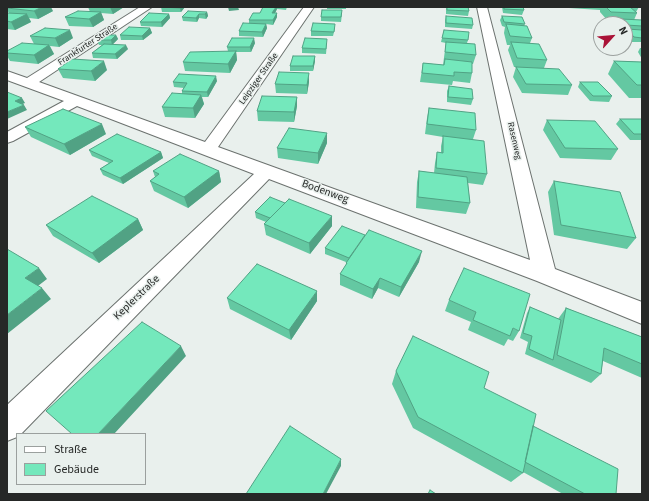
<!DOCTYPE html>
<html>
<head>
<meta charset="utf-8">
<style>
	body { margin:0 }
	#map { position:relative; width:649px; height:501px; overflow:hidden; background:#e9f0ed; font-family:"Source Sans 3",sans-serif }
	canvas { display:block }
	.frame { position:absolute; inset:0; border:8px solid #262827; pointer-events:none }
	.legend { position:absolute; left:16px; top:433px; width:130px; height:52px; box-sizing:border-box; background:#e9f0ed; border:1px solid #9ba09e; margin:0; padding:5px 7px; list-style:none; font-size:12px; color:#262827 }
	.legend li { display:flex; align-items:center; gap:8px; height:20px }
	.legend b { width:20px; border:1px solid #9ba09e }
	.north { position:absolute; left:593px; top:16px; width:40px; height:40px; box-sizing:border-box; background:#e9f0ed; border:1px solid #9ba09e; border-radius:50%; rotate:63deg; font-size:11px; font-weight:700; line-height:16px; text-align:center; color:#262827 }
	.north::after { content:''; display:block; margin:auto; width:14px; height:18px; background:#aa1337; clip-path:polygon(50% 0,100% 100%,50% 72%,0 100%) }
</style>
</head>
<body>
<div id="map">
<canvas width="649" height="501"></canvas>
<div class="frame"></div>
<ul class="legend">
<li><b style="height:5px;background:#fff"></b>Straße</li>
<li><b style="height:11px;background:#74e8bc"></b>Gebäude</li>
</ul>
<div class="north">N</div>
</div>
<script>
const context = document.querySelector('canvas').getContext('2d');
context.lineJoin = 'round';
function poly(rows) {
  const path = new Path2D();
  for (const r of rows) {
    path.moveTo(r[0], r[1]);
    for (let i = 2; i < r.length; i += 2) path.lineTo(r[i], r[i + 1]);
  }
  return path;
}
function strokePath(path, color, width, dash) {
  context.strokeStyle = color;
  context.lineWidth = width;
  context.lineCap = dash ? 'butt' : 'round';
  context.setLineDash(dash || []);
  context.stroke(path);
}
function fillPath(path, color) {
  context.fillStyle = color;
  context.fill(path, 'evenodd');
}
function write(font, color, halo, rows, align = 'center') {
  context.font = font + ' "Source Sans 3",sans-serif';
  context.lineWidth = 3;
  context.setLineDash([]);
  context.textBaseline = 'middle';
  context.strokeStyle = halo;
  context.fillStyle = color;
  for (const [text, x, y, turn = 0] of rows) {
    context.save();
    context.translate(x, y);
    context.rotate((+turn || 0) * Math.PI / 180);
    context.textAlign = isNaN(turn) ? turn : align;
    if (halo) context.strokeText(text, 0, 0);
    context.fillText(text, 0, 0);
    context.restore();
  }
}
const street = poly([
	[140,7,152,7,39,82,205,142,304,7,314,7,218,147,530,260,477,7,487,7,555,269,642,302,642,324,537,281,269,179,21,434,17,434,17,437,7,441,7,405,254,174,77,106,13,141,7,143,7,132,64,101,7,80,7,71,27,78,140,7]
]);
const wall = poly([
	[88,7,124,7,113,14,101,13,104,20,93,27,69,26,65,17,90,12],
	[161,7,185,7,181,12,162,12],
	[263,7,287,7,286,10,277,9,275,13,277,13,277,17,273,25,266,24,267,28,263,37,239,36,239,31,249,23,249,20,260,13],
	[327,7,346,7,346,9,327,9],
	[446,7,468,7,469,11,468,16,446,14],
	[502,7,523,7,524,10,522,15,503,13],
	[568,7,639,7,636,12,637,13,634,20,642,20,642,42,632,42,625,34,627,30,625,30,625,24,619,24,619,23,620,20,607,20,600,12,600,10,569,8],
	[7,8,53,11,38,19,29,18,31,22,15,30,7,29,7,13,9,13,7,10],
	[207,12,208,16,206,19,199,18,197,22,183,21,182,17],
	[169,14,170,18,162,27,141,26,140,22],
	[342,14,341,22,321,21,321,17],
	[446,16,473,25,472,29,445,27,445,20],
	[502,16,525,24,524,25,532,38,530,43,547,60,544,68,572,85,568,95,522,93,513,77,516,67,531,68,514,67,508,50,510,45,507,45,504,33,505,27,502,26,500,20],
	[150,28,152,33,143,40,121,40,120,35],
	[335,28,333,36,311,36,311,31],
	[444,30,468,40,467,43,476,55,473,64,472,64,472,73,470,83,453,81,452,85,420,82,423,63,443,65,445,50,446,43,441,42],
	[116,35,118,39,113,44,128,49,117,59,93,58,92,53,102,45,99,45,97,40],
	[30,36,73,38,59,47,50,46,54,54,38,64,10,61,7,56,7,51,34,44],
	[255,43,251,52,236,52,237,60,230,73,185,71,183,62,228,51,227,47],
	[327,43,326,54,302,53,302,48],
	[640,48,642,48,642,59,638,52],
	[315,56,315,61,313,71,290,71,290,66],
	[614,61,642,62,642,98,629,98,608,74],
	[58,69,107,70,95,81,63,78],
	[217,81,208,97,202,97,204,104,195,118,165,117,162,107,182,94,182,91,184,88,174,87,173,82],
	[309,82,307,94,276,93,275,84],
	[580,82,612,96,609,102,590,101,578,87],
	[449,86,473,99,471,105,447,102,447,91],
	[297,97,297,106,294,122,258,121,257,111],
	[429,108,476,130,473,139,487,174,483,185,468,183,470,203,466,214,416,208,417,182,419,171,434,173,435,163,437,152,441,153,441,146,443,137,425,134,427,118],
	[620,119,642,119,642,140,630,140,616,124],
	[547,120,618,149,611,160,560,158,543,130],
	[25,127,106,134,70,155,31,137],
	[327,143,318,164,278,158,277,148],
	[89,150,161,152,163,158,123,184,103,175,100,169,109,163,92,156],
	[153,171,219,171,221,182,188,208,154,191,150,181,155,177],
	[554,181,636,238,627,249,554,235,548,192],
	[255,212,332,226,310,254,266,235,264,224,266,222,256,218],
	[138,219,143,230,99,263,53,236,46,225],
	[325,248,419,262,399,297,378,288,372,299,340,285,340,274,346,266,346,262,325,254],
	[227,298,317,301,291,340,230,309],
	[449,300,519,331,513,341,508,339,504,346,468,330,471,322,445,311],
	[530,307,558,319,566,308,642,337,642,378,603,361,601,374,591,383,525,354,528,342,520,338,527,313],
	[396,371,484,388,533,426,616,494,563,494,523,472,523,473,511,482,413,428,392,384]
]);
const shadedWall = poly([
	[42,7,51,7,53,11,38,19,34,11],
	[110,7,124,7,113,14],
	[181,7,185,7,181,12,180,8],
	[228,7,238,7,239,10,229,11],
	[276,7,277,7,277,9,273,17,272,13],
	[101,12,104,20,93,27,89,19],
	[207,12,208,16,206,19,205,14],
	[277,13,277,17,273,25,273,20],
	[27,14,31,22,15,30,11,22],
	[169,14,170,18,162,27,161,22],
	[199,14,199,18,197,22,196,18],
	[266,24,267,28,263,37,262,32],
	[150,28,152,33,143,40,142,36],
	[70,30,73,38,59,47,55,38],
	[116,35,118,39,112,45,111,40],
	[254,38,255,43,251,52,250,47],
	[49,45,54,54,38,64,34,55],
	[126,45,128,49,117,59,115,54],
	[236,51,237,60,230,73,228,64],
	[315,56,315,61,313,71,313,66],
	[104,61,107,70,95,81,91,71],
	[309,73,309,82,307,94,307,85],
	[216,76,217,81,208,97,207,92],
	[201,95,204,104,195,118,193,108],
	[297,97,297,106,294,122,294,112],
	[22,98,25,103,18,106,15,101],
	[24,105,27,110,7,119,7,112],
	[102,124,106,134,70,155,64,144],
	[327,133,327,143,318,164,318,153],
	[161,152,163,158,123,184,120,178],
	[219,171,221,182,188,208,184,197],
	[332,216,332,226,310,254,309,243],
	[138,219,143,230,99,263,92,253],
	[422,251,419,262,399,297,401,287],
	[39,268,47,279,34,289,25,278],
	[380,278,378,288,372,299,373,289],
	[42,288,51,299,7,334,7,315],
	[317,291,317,301,291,340,289,330],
	[181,346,186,356,114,434,98,434],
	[341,459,341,466,326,494,323,494]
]);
const building = poly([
	[9,7,42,7,34,11,7,8,9,7],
	[161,7,181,7,180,8,161,7],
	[263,7,276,7,272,13,277,13,273,20,249,20,253,13,260,13,263,7],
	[447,7,468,7,469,11,447,10,447,7],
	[504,7,523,7,524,10,504,9,504,7],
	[606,7,630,7,637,13,611,12,606,7],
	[322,10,342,10,341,17,321,17,322,10],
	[78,11,101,12,89,19,65,17,78,11],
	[188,11,207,12,205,14,199,14,196,18,182,17,188,11],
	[7,13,27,14,11,22,7,21,7,13],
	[149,13,169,14,161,22,140,22,149,13],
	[446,16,472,18,473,25,446,23,446,16],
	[502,16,522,17,525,24,504,22,502,16],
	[621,19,642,20,642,26,626,25,621,19],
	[243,23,266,24,262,32,239,31,243,23],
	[313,23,335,24,334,32,311,31,313,23],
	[506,24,527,26,532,38,510,36,506,24],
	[129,27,150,28,142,36,120,35,129,27],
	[45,28,70,30,55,38,30,36,45,28],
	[627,29,642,30,642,38,634,37,627,29],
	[444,30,469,32,468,40,442,38,444,30],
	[103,35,116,35,111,40,97,40,103,35],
	[232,38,254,38,250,47,227,47,232,38],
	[305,38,327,39,326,49,302,48,305,38],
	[446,42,475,44,476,55,445,52,446,42],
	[511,42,539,44,547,60,517,58,511,42],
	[22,43,49,45,34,55,7,53,7,51,22,43],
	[104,44,126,45,115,54,92,53,104,44],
	[236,51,228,64,183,62,190,52,236,51],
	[293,56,315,56,313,66,290,66,293,56],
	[72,59,104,61,91,71,58,69,72,59],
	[445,59,472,62,472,73,454,72,454,76,422,73,423,63,444,65,445,59],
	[614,61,642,62,642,85,637,85,614,61],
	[516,67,559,69,572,85,526,84,516,67],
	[279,72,309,73,307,85,275,84,279,72],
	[179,74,216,76,207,92,182,91,187,83,173,82,179,74],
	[580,82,598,82,612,96,593,96,580,82],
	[449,86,472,89,473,99,448,97,449,86],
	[7,92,22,98,15,101,24,105,7,112,7,92],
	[172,93,201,95,193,108,162,107,172,93],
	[262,96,297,97,294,112,257,111,262,96],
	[429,108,475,113,476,130,427,124,429,108],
	[63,109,102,124,64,144,25,127,63,109],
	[620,119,642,119,642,134,634,134,620,119],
	[547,120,595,121,618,149,565,148,547,120],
	[289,128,327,133,318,153,277,148,289,128],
	[117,134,161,152,120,178,100,169,113,161,89,150,117,134],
	[443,136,484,141,487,174,436,168,437,152,443,153,443,136],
	[180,154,219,171,184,197,150,181,159,174,153,171,180,154],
	[419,171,467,177,470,203,418,197,419,171],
	[554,181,620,192,636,238,561,225,554,181],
	[92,196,138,219,92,253,46,225,92,196],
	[270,197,285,203,270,218,255,212,270,197],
	[289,199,332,216,309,243,264,224,289,199],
	[342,226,365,235,349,258,325,248,342,226],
	[369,230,422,251,401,287,380,278,373,289,340,274,347,263,346,263,369,230],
	[7,249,39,268,25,278,42,288,7,315,7,249],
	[257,264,317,291,289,330,227,298,257,264],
	[464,268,530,294,519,331,513,328,510,336,473,320,476,312,449,300,464,268],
	[530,307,561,320,553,360,529,349,532,336,523,333,530,307],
	[566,308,642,337,642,364,604,348,601,374,557,355,566,308],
	[142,322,181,346,98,434,72,434,46,411,142,322],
	[413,336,489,372,484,388,536,414,523,473,418,417,396,371,413,336],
	[290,426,341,459,323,494,246,494,290,426],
	[533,426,618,469,616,494,585,494,525,462,533,426],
	[430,490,436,494,428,494,430,490]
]);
const farStreetnames = [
	["Frankfurter Straße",88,45,-33],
	["Leipziger Straße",259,79,-55],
	["Rasenweg",514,141,77]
];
const streetNames = [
	["Bodenweg",325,192,20],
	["Keplerstraße",137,298,-44]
];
strokePath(street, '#6c726f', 2);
fillPath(street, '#fff');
fillPath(wall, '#64c8a2');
fillPath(shadedWall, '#51a284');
fillPath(building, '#74e8bc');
strokePath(building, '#51a284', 1);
write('9px', '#262827', '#e9f0ed', farStreetnames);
write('11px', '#262827', '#e9f0ed', streetNames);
</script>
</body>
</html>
